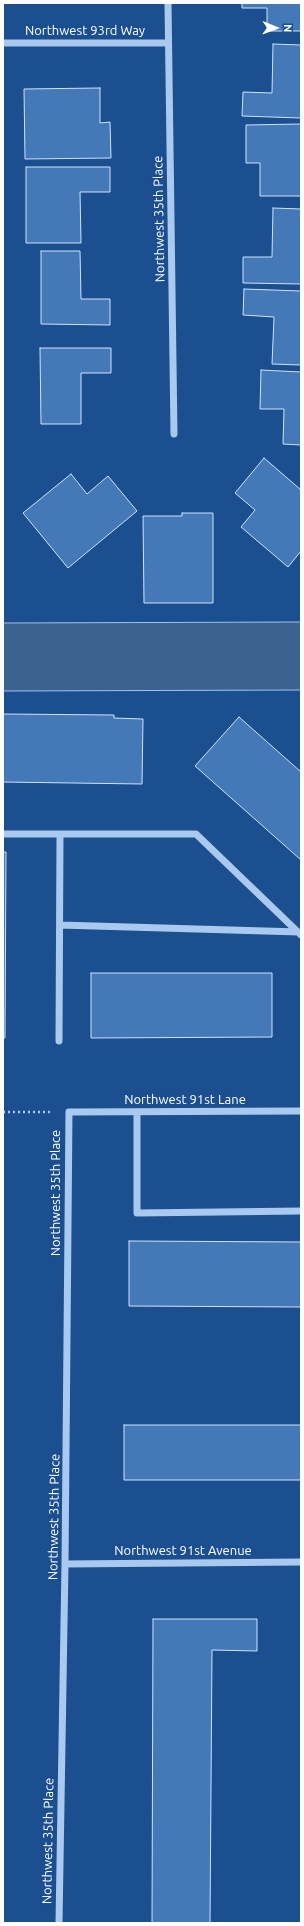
<!DOCTYPE html>
<html>
<head>
<meta charset="utf-8">
<style>
	body { margin:0 }
	#map { position:relative; width:304px; height:1926px; overflow:hidden; background:#1b4f8f; font-family:Ubuntu,sans-serif }
	canvas { display:block }
	.frame { position:absolute; inset:0; border:4px solid #fff; pointer-events:none }
	.north { position:absolute; left:256px; top:8px; width:40px; height:40px; -webkit-text-stroke:3px #1b4f8f; paint-order:stroke; rotate:91deg; font-size:11px; font-weight:700; line-height:16px; text-align:center; color:#fff }
	.north::after { content:''; display:block; margin:auto; width:14px; height:18px; background:#fff; clip-path:polygon(50% 0,100% 100%,50% 72%,0 100%) }
</style>
</head>
<body>
<div id="map">
<canvas width="304" height="1926"></canvas>
<div class="frame"></div>
<div class="north">N</div>
</div>
<script>
const context = document.querySelector('canvas').getContext('2d');
context.lineJoin = 'round';
function fillPath(path, color) {
  context.fillStyle = color;
  context.fill(path, 'evenodd');
}
function poly(rows) {
  const path = new Path2D();
  for (const r of rows) {
    path.moveTo(r[0], r[1]);
    for (let i = 2; i < r.length; i += 2) path.lineTo(r[i], r[i + 1]);
  }
  return path;
}
function strokePath(path, color, width, dash) {
  context.strokeStyle = color;
  context.lineWidth = width;
  context.lineCap = dash ? 'butt' : 'round';
  context.setLineDash(dash || []);
  context.stroke(path);
}
function write(font, color, halo, rows, align = 'center') {
  context.font = font + ' Ubuntu,sans-serif';
  context.lineWidth = 3.5;
  context.setLineDash([]);
  context.textBaseline = 'middle';
  context.strokeStyle = halo;
  context.fillStyle = color;
  for (const [text, x, y, turn = 0] of rows) {
    context.save();
    context.translate(x, y);
    context.rotate((+turn || 0) * Math.PI / 180);
    context.textAlign = isNaN(turn) ? turn : align;
    if (halo) context.strokeText(text, 0, 0);
    context.fillText(text, 0, 0);
    context.restore();
  }
}
const water = poly([
	[301,622,301,690,3,691,3,623,301,622]
]);
const building = poly([
	[242,3,301,3,301,31,267,31,267,8,242,8,242,3],
	[273,44,301,45,301,118,242,116,243,92,272,93,273,44],
	[100,88,100,123,110,122,111,158,25,159,24,89,100,88],
	[301,124,301,196,260,196,260,163,246,163,246,125,301,124],
	[26,167,110,167,110,192,80,192,81,243,26,243,26,167],
	[273,208,301,209,301,284,243,283,243,257,272,257,273,208],
	[41,251,80,251,81,299,110,299,110,325,41,324,41,251],
	[244,289,301,291,301,365,272,364,274,317,243,315,244,289],
	[40,348,111,348,111,373,81,373,81,424,41,424,40,348],
	[261,370,301,372,301,445,283,444,284,409,260,409,261,370],
	[264,458,301,490,301,551,288,567,241,527,255,510,235,493,264,458],
	[71,474,87,494,108,476,137,511,68,568,23,513,71,474],
	[182,513,213,513,213,603,144,603,143,516,182,516,182,513],
	[3,714,114,715,114,718,143,719,142,784,3,782,3,714],
	[239,717,301,772,301,860,195,766,239,717],
	[3,852,6,852,5,1038,3,1038,3,852],
	[91,973,272,973,272,1037,91,1038,91,973],
	[129,1241,301,1242,301,1307,129,1306,129,1241],
	[124,1425,301,1425,301,1480,124,1480,124,1425],
	[153,1619,257,1619,257,1651,212,1650,210,1923,152,1923,153,1619]
]);
const path = poly([
	[3,1112,50,1112]
]);
const minor = poly([
	[168,3,174,434],
	[3,43,168,43],
	[3,834,196,834,301,935],
	[60,925,299,932],
	[59,1041,60,834],
	[137,1112,137,1213,301,1211],
	[65,1564,301,1562],
	[59,1923,65,1564,69,1112,301,1111]
]);
const streetNames = [
	["Northwest 93rd Way",85,31],
	["Northwest 35th Place",159,219,-91],
	["Northwest 91st Lane",185,1100],
	["Northwest 35th Place",56,1193,-90],
	["Northwest 35th Place",54,1517,-89],
	["Northwest 91st Avenue",183,1551],
	["Northwest 35th Place",48,1841,-89]
];
fillPath(water, '#3c6290');
strokePath(water, '#9cc4f0', 1);
fillPath(building, '#4478b7');
strokePath(building, '#cfe3fa', 1);
strokePath(path, '#a9c9ee', 2.5, [2, 3]);
strokePath(minor, '#a9c9ee', 7);
write('13px', '#fff', '#1b4f8f', streetNames);
</script>
</body>
</html>
